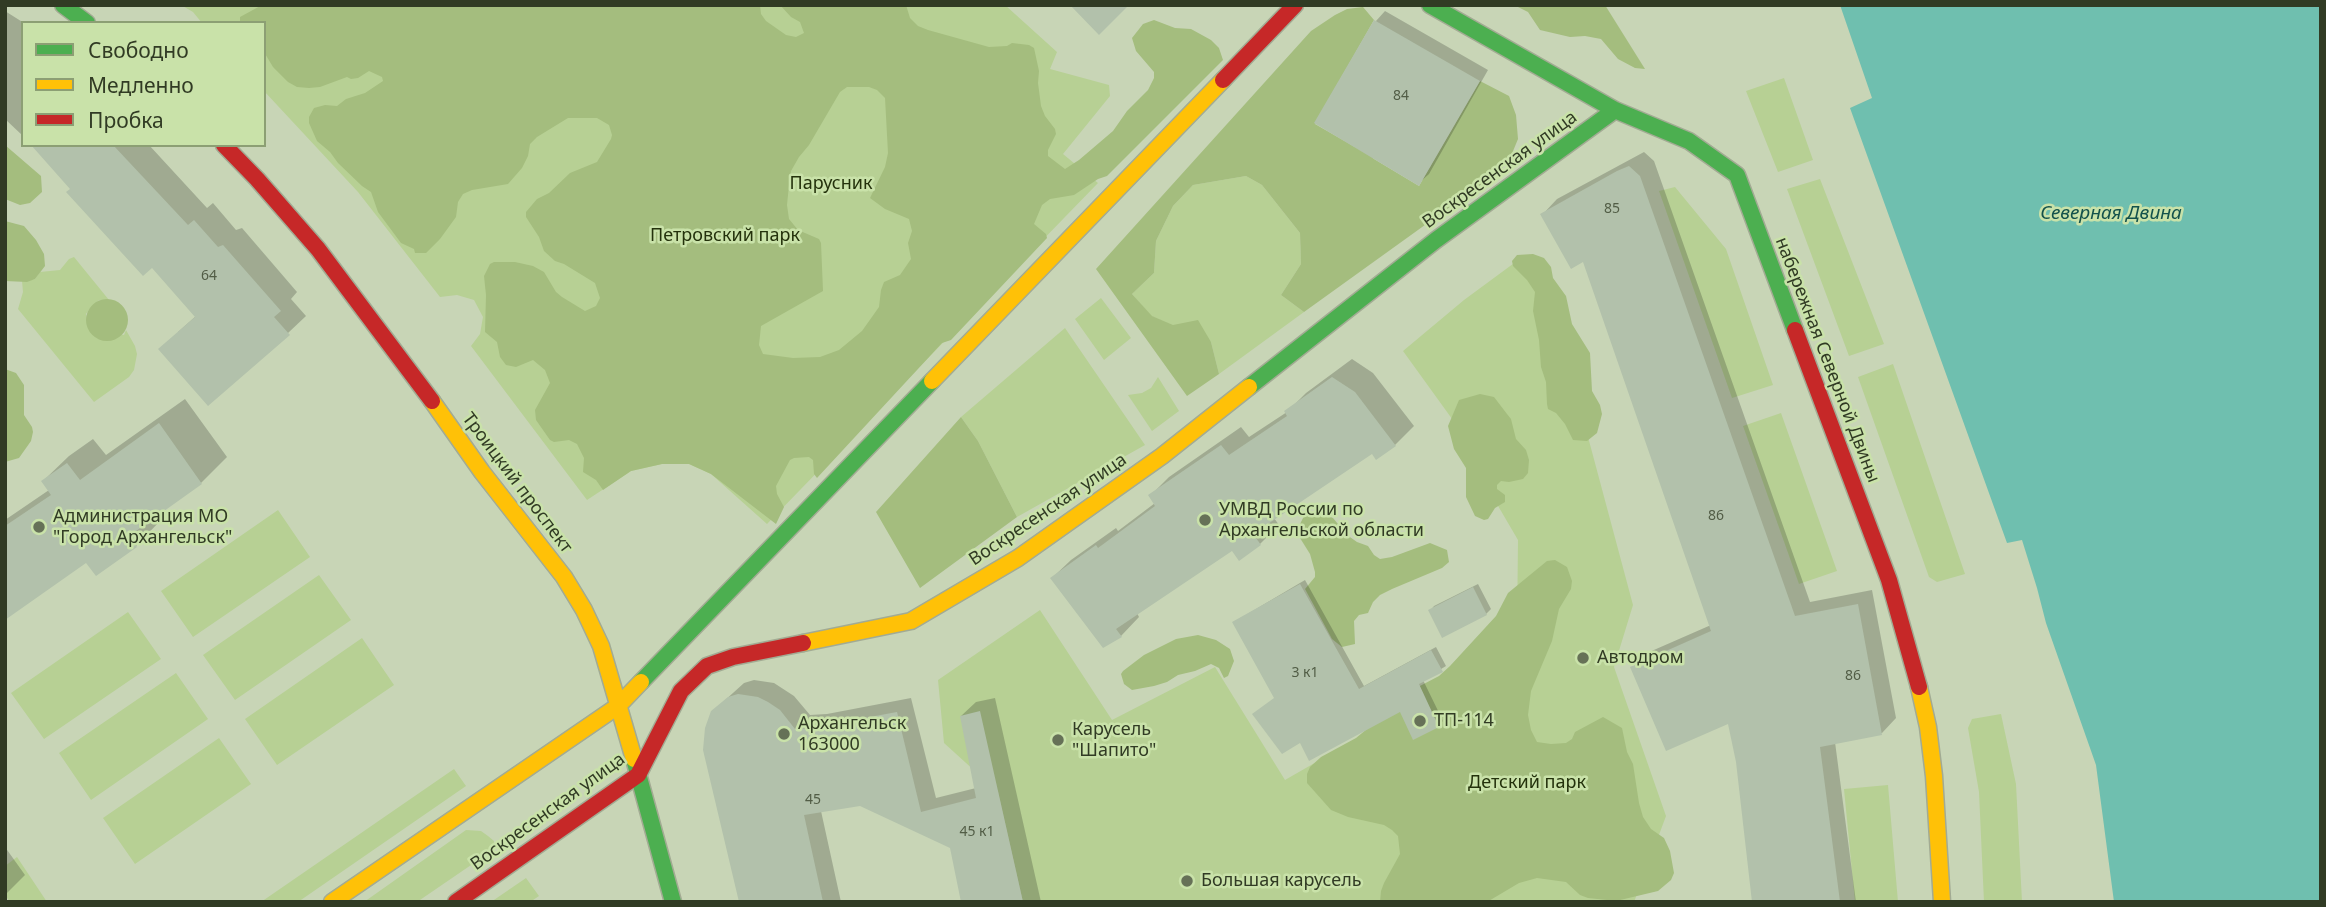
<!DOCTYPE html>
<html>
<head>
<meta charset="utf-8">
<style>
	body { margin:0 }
	#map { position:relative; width:2326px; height:907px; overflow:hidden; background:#c8d5b6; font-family:"Noto Sans",sans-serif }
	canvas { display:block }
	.frame { position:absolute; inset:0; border:7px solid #313b24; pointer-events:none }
	.legend { position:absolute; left:21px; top:21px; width:245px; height:126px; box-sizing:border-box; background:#c9e2a9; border:2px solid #8c9f74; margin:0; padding:9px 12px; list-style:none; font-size:21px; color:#313b24 }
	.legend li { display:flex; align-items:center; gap:14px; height:35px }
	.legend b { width:35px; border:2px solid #8c9f74 }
</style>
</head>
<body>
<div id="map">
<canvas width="2326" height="907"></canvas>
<div class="frame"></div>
<ul class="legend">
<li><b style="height:9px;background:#4caf50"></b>Свободно</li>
<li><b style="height:9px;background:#ffc107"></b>Медленно</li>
<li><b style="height:9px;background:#c62828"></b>Пробка</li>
</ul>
</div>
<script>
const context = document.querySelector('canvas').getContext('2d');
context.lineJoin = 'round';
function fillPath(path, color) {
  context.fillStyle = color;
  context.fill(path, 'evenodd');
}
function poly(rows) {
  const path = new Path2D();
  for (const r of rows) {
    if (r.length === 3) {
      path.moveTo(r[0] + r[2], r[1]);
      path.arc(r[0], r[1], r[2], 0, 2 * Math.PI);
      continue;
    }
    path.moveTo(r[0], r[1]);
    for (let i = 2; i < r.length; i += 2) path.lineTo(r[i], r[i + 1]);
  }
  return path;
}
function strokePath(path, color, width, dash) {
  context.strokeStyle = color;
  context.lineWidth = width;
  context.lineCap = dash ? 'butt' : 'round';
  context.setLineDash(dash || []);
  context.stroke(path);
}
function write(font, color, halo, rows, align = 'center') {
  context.font = font + ' "Noto Sans",sans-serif';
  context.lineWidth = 5;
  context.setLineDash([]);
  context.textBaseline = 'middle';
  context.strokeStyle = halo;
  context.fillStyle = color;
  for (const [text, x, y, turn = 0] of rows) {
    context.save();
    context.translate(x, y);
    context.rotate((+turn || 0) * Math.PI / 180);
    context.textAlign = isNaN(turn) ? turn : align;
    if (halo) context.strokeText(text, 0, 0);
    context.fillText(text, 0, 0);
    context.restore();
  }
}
const green = poly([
	[181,5,1005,5,1057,52,1050,69,1109,85,1110,96,1063,154,1098,183,767,524,711,474,689,464,662,464,631,471,587,500,471,346,480,334,483,317,474,300,457,295,440,297,358,192,264,91,264,23,202,23,193,12],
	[1784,78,1813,160,1778,172,1746,91],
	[1246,176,1262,185,1300,233,1301,264,1281,295,1304,312,1219,374,1211,342,1151,316,1132,294,1154,273,1156,241,1173,206,1193,185],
	[1820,179,1884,344,1849,356,1787,189],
	[1675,187,1726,249,1773,385,1732,398,1659,191],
	[74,257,109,300,99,300,89,310,86,314,88,326,124,335,126,330,135,346,137,354,134,370,129,377,94,402,18,309,23,292,22,281,35,279,40,272,60,270,69,259],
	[1521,258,1554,310,1633,605,1614,667,1666,816,1634,902,1023,902,998,792,944,743,938,680,1040,610,1112,720,1215,667,1285,780,1398,715,1517,632,1518,540,1470,458,1455,423,1403,351,1464,300],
	[1101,298,1131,338,1104,360,1075,319],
	[1065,328,1145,445,1017,517,978,441,961,417],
	[1893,364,1965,574,1937,582,1929,577,1858,377],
	[1158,377,1179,411,1152,431,1128,395,1142,393,1151,388],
	[1781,413,1837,571,1799,584,1743,426],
	[278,510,310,557,193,637,161,591],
	[319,575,351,620,235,700,203,655],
	[128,612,161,659,44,739,11,693],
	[362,638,394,685,277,765,245,719],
	[176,673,208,719,91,800,59,753],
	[2001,714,2016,784,2022,902,1984,902,1979,792,1968,728,1972,719],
	[219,738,251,784,135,864,103,818],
	[454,769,466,786,298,902,261,902],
	[1888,785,1898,902,1855,902,1844,789],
	[466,830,481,831,488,836,494,841,493,850,417,902,364,902],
	[17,857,47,902,10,902,5,895,5,866],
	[526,878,539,896,530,902,491,902]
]);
const forest = poly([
	[262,5,760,5,761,14,766,21,786,35,796,37,804,33,800,22,791,17,780,5,906,5,910,18,918,26,928,30,989,47,1007,46,1012,43,1029,45,1034,48,1039,71,1038,83,1041,106,1045,116,1055,129,1056,134,1048,150,1048,156,1065,169,1079,160,1113,131,1127,111,1148,90,1154,78,1154,72,1136,51,1132,38,1143,24,1154,20,1175,28,1191,29,1211,40,1219,48,1223,60,1107,176,1098,179,1074,195,1050,199,1042,205,1034,224,1046,234,1047,238,951,340,942,343,817,478,814,474,813,460,809,457,794,458,790,460,776,486,777,494,784,507,776,524,711,474,689,464,662,464,631,471,603,490,596,480,583,472,584,458,577,444,569,440,554,442,550,440,536,420,535,410,550,383,545,370,533,360,516,367,506,365,500,357,497,342,485,332,486,295,484,276,490,264,494,262,515,262,533,266,544,272,556,292,562,297,585,311,596,306,600,298,595,283,564,264,555,261,544,251,539,237,526,217,526,212,537,199,549,193,570,173,597,162,611,139,612,135,609,125,597,118,568,118,537,137,530,144,528,156,522,168,508,184,472,190,463,194,458,202,456,217,440,239,426,253,415,253,414,249,401,243,378,212,371,192,362,186,338,163,330,152,317,141,309,123,309,117,314,108,325,105,337,106,346,99,365,93,383,81,382,77,369,71,358,78,351,79,347,77,320,87,309,88,297,87,288,82,273,67,264,52,264,23,240,23,240,17],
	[847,87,869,87,877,90,885,98,888,153,885,167,870,198,885,209,909,219,912,231,908,243,911,259,900,275,884,282,881,290,879,307,862,331,839,350,820,357,793,358,763,354,759,345,761,326,823,291,821,243,819,239,798,230,789,219,787,205,789,185,791,171,799,157,809,145,840,92],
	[1514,5,1605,5,1645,69,1635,68,1618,59,1601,39,1585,36,1570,37,1540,30,1528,12],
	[1363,7,1374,20,1315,124,1355,147,1364,149,1374,159,1419,186,1480,81,1509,96,1516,115,1518,139,1511,156,1500,171,1304,312,1281,295,1301,264,1300,233,1262,185,1246,176,1193,185,1173,206,1156,241,1154,273,1132,294,1152,316,1173,325,1198,320,1211,342,1219,374,1187,396,1096,269,1311,31,1335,15,1347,9],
	[5,145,41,176,42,192,30,203,20,205,5,199],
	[5,221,24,226,36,240,44,254,45,266,35,279,27,282,5,281],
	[1533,254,1544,258,1551,267,1553,278,1566,296,1572,324,1590,353,1592,391,1600,405,1602,414,1597,433,1587,441,1573,440,1565,424,1556,413,1548,409,1547,404,1546,382,1541,367,1539,340,1533,311,1535,292,1527,280,1513,266,1512,261,1517,255],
	[107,320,21],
	[5,369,16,373,24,385,24,415,32,427,33,432,31,441,19,458,5,462],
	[1480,394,1494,397,1507,414,1511,419,1516,439,1526,450,1529,460,1528,473,1523,479,1509,482,1501,481,1497,485,1497,489,1505,495,1505,502,1495,508,1488,519,1484,520,1475,516,1466,497,1466,468,1454,449,1448,426,1459,400],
	[961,417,978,441,1017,517,920,588,876,512],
	[1320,513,1333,518,1347,535,1357,542,1368,546,1374,555,1380,559,1392,557,1430,543,1447,550,1449,562,1442,568,1392,589,1380,595,1373,602,1368,613,1359,615,1354,621,1355,644,1342,647,1332,639,1305,589,1315,577,1315,572,1310,554,1300,538,1298,528,1304,516],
	[1555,560,1567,567,1572,581,1571,589,1559,609,1552,641,1531,691,1528,715,1531,730,1537,742,1551,744,1566,743,1572,739,1575,732,1603,717,1622,728,1627,752,1633,764,1639,803,1643,817,1651,829,1664,838,1670,851,1674,873,1671,880,1658,891,1616,901,1588,898,1580,895,1566,882,1537,878,1519,883,1487,902,1380,902,1381,891,1384,883,1400,854,1398,836,1392,830,1384,825,1348,817,1331,810,1307,783,1307,774,1310,767,1321,757,1356,738,1418,687,1439,676,1450,666,1496,616,1508,593,1547,561],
	[1198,635,1216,640,1230,649,1234,661,1228,676,1224,678,1219,668,1211,664,1195,671,1178,675,1167,682,1154,686,1132,690,1124,684,1121,674,1123,671,1144,655,1176,639]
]);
const water = poly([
	[1840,5,2321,5,2321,902,2114,902,2096,765,2046,623,2037,588,2022,540,2007,543,1850,108,1872,98]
]);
const shadow = poly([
	[5,11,24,23,23,136,5,119],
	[1385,11,1488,70,1429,174,1419,183,1376,21],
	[32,145,149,145,207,208,213,203,236,230,242,228,297,292,291,299,306,316,288,333,178,332,196,316,152,266,72,188],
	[1644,152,1654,161,1810,602,1872,590,1896,718,1882,733,1835,742,1856,902,1754,902,1737,762,1730,721,1632,668,1647,653,1711,625,1584,259,1543,214,1557,199],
	[1352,359,1373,373,1414,426,1395,445,1377,458,1372,451,1274,518,1279,525,1260,544,1232,549,1137,613,1139,617,1121,636,1052,578,1071,560,1116,528,1118,531,1155,503,1150,496,1169,477,1241,427,1249,437,1287,412,1306,393],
	[185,399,227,457,201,483,157,514,161,520,136,546,96,574,86,560,5,618,5,520,49,490,43,481,69,456,93,439,106,455],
	[1305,580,1364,686,1436,647,1446,666,1423,680,1443,721,1438,726,1401,709,1276,697,1234,622],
	[1478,584,1491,609,1486,614,1443,636,1430,611,1434,606],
	[754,680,774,683,794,696,810,715,827,714,911,698,936,798,976,788,961,716,976,702,995,698,1041,902,963,902,952,847,860,804,821,811,841,902,741,902,712,712,744,683],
	[5,847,25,875,5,895]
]);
const building = poly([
	[1070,5,1129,5,1099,35],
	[1374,20,1480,81,1419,186,1314,123],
	[31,145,113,145,188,225,194,220,218,247,223,245,281,311,274,317,290,335,208,406,158,349,195,317,152,268,143,276,66,192,70,189],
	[1629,166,1640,176,1795,616,1858,604,1882,735,1820,747,1840,902,1752,902,1736,762,1728,724,1666,751,1630,667,1711,631,1583,262,1571,269,1540,214,1617,171],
	[1332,377,1355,392,1396,446,1376,460,1372,454,1253,534,1261,545,1239,561,1232,551,1116,629,1122,637,1103,648,1050,578,1096,545,1098,548,1155,506,1148,495,1221,445,1229,455,1287,416,1284,411],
	[159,423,202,484,129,536,137,547,96,576,86,563,5,620,5,526,51,495,41,481,67,463,80,480],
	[1300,584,1359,689,1431,650,1443,672,1419,684,1439,727,1413,740,1400,712,1309,761,1300,743,1282,754,1252,714,1274,698,1232,622],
	[1473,587,1487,615,1442,638,1428,610],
	[738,694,758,697,768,702,780,710,795,729,811,728,897,712,921,812,976,798,960,716,980,711,1023,902,961,902,950,848,860,806,804,815,823,902,739,902,703,750,705,728,711,711,728,697]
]);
const fast = poly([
	[63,5,87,23],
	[1430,5,1615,110,1689,141,1737,175,1795,330],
	[1249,387,1436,240,1615,110],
	[641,682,932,381],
	[634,759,673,902]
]);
const slow = poly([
	[932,381,1223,80],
	[432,401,482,472,564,577,584,610,601,646,634,759],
	[803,643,911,621,1018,558,1162,456,1249,387],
	[1919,687,1928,727,1934,776,1942,902],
	[332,902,618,706,641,682]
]);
const jam = poly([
	[1223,80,1295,5],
	[224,145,257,179,318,249,432,401],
	[1795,330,1889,580,1919,687],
	[456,902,638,775,681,691,707,666,733,657,803,643]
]);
const markers = [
	[1205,520,7,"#667157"],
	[39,527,7,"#667157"],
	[1583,658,7,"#667157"],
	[1420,721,7,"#667157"],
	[784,734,7,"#667157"],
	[1058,740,7,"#667157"],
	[1187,881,7,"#667157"]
];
const numberNames = [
	["84",1401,96],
	["85",1612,209],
	["64",209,276],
	["86",1716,516],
	["3 к1",1305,673],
	["86",1853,676],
	["45",813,800],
	["45 к1",977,832]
];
const streetNames = [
	["Воскресенская улица",1500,170,-36],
	["набережная Северной Двины",1827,360,69],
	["Троицкий проспект",517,483,53],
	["Воскресенская улица",1048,510,-34],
	["Воскресенская улица",548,812,-36]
];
const parkNames = [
	["Парусник",831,184],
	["Петровский парк",725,236],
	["Детский парк",1527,783]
];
const poiNames = [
	["УМВД России по",1219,510],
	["Архангельской области",1219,531],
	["Администрация МО",53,517],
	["\"Город Архангельск\"",53,538],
	["Автодром",1597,658],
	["ТП-114",1434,721],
	["Архангельск",798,724],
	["163000",798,745],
	["Карусель",1072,730],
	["\"Шапито\"",1072,751],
	["Большая карусель",1201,881]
];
const waterNames = [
	["Северная Двина",2111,214]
];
fillPath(green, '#b7d094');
fillPath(forest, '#a4bd7e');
fillPath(water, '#6fbfaf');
fillPath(shadow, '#0003');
fillPath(building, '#b2c1ab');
strokePath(fast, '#a2ab93', 19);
strokePath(slow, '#a2ab93', 19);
strokePath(jam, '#a2ab93', 19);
strokePath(fast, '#4caf50', 16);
strokePath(slow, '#ffc107', 16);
strokePath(jam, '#c62828', 16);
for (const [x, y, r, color] of markers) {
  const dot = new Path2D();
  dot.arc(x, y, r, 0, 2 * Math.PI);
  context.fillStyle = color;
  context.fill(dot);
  strokePath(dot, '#c9e2a9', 2.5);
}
write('14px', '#525d46', null, numberNames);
write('18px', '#313b24', '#c9e2a9', streetNames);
write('18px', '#24320c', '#c9e2a9', parkNames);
write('18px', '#313b24', '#c9e2a9', poiNames, 'left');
write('italic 19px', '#13524c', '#c9e2a9', waterNames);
</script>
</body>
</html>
